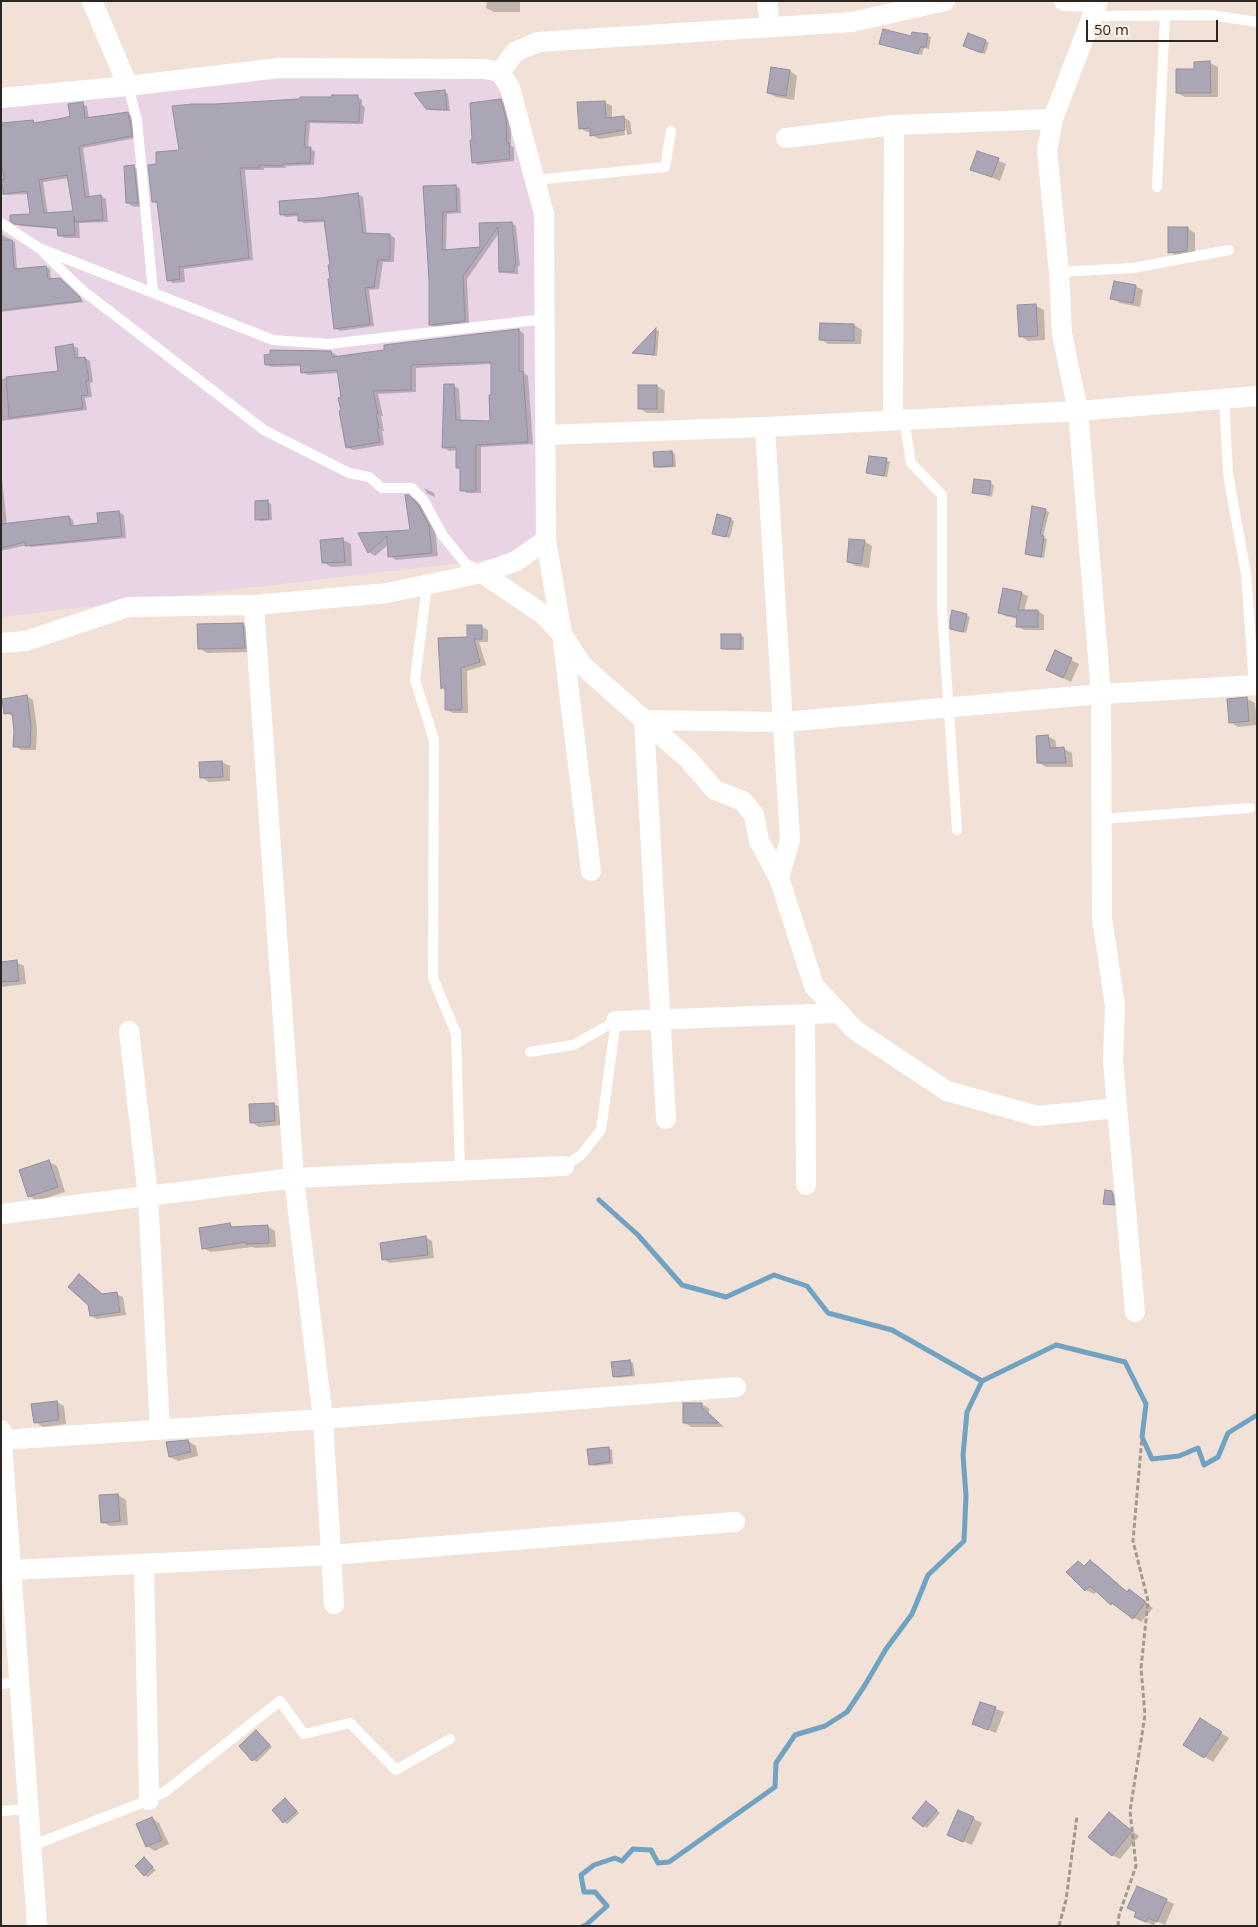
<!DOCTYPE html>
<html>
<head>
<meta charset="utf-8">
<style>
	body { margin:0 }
	#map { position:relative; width:1258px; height:1927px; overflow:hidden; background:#f2e1d6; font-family:"Open Sans",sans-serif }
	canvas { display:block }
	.frame { position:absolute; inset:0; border:2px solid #2c2622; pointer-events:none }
	.scale { position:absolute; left:1086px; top:20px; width:132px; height:22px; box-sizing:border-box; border:2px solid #2c2622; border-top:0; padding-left:6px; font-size:15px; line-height:18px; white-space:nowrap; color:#2c2622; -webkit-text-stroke:4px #fdefe6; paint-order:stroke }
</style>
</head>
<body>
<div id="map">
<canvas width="1258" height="1927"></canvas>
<div class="frame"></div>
<div class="scale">50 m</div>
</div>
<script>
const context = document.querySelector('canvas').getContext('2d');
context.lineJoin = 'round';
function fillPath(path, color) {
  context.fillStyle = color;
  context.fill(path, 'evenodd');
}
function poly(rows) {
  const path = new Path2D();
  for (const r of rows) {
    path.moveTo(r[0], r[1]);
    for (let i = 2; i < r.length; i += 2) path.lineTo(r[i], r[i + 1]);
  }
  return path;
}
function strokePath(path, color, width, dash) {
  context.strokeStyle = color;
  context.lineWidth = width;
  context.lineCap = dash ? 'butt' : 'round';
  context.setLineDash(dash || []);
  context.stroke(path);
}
const commercial = poly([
	[270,74,499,77,535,207,536,554,1,617,1,100]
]);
const shadow = poly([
	[487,1,520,1,520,12,494,12,486,8],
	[927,35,931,37,929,49,924,48,922,55,884,45],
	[986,41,989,43,985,54,968,48],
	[1210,63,1218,67,1218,97,1185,97,1177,93,1196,70],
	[790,71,797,76,794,100,776,97,768,93],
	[445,92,448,94,450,111,431,110,427,108],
	[358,97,362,100,362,105,365,107,363,124,310,123,308,148,315,151,314,165,286,166,286,168,264,168,264,170,245,170,253,260,184,269,185,282,173,283,168,280,158,204,153,201,157,165,180,151,215,105],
	[500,100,505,103,511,128,511,146,514,147,514,161,478,165,473,162,473,141],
	[604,102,612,106,612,118,623,117,630,121,632,134,627,135,625,120,623,120,625,135,599,139,592,135,591,132,587,132,580,128],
	[82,104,87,106,89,119,127,113,132,116,136,138,83,148,90,198,101,196,106,199,108,222,79,223,80,238,64,238,59,235,59,229,21,226,11,220,31,215,29,194,1,195,1,128,33,122,36,124,71,117],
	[69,178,74,213,48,214,43,182],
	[978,152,1006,164,1000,181,972,169],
	[134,167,141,171,144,206,134,207,127,203],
	[455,186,460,188,461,213,447,214,446,251,482,248,481,225,511,223,516,226,520,266,518,266,518,274,505,273,500,271,499,233,467,279,469,323,435,327,430,325,430,280,425,187],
	[358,194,363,197,367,235,390,235,395,238,394,262,383,262,379,289,369,290,374,326,340,331,335,328,331,266,326,222,304,223,300,220,299,216,286,217,281,214,320,199],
	[1187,228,1195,233,1195,255,1177,256,1170,252],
	[1,234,15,242,17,270,46,267,50,269,51,280,63,281,84,302,1,312],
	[1135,286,1143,290,1140,307,1120,303,1112,298],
	[1036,306,1044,310,1045,340,1028,341,1020,336],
	[821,325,854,325,862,330,861,344,828,344,820,339],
	[519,330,524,334,524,373,528,376,533,444,481,447,481,493,467,493,462,490,462,469,458,467,457,450,449,451,443,447,454,386,459,389,461,421,492,423,492,364,416,368,416,392,378,394,383,416,381,416,384,431,382,431,384,445,353,450,347,447,339,373,308,375,302,372,301,366,272,367,266,364,291,352,306,350,331,352,337,355,337,358],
	[656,330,659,331,657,356,634,353],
	[73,346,78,348,79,359,85,358,90,361,93,382,90,383,92,397,85,398,87,410,1,421,1,379,60,372],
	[657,386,665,391,664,413,647,413,639,408],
	[672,452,675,454,676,467,658,468,655,466],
	[886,460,890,462,887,477,868,473],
	[1,471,7,524,69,517,73,520,74,527,99,524,119,512,124,515,126,538,31,547,27,545,1,551],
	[990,483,994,485,992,497,973,492],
	[424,488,434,493,435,497,428,494],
	[409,496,416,500,425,510,435,529,438,556,396,560,390,556,389,544,375,556,369,552,360,535,412,531],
	[268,502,271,504,272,520,260,521,257,519],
	[1045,510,1049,512,1043,537,1047,539,1044,558,1030,556,1027,554],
	[731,519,734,521,730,538,717,535],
	[343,540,351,544,352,566,331,567,323,562],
	[864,541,872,546,869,568,856,566,848,562],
	[1021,593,1028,596,1024,611,1038,611,1044,615,1044,630,1024,630,1017,626,1018,619,1005,616,999,612],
	[966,615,970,617,966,633,951,629],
	[243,624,251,629,252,652,207,653,199,648],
	[482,627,488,630,488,642,479,642,486,665,467,671,468,713,453,713,447,710,446,691,442,688,468,638],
	[740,635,744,637,744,650,726,650,722,648],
	[1055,652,1079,664,1071,682,1055,674],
	[27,696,33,700,37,729,36,750,21,750,15,746,13,716,5,713],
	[1247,699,1255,703,1257,725,1238,727,1230,722,1228,700],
	[1047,736,1055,740,1057,749,1064,749,1072,753,1073,767,1046,767,1038,762],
	[222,762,230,766,230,781,209,782,201,777],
	[16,962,24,966,26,984,1,987,1,963],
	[274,1104,282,1108,283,1125,259,1127,251,1122],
	[49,1162,57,1166,65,1192,37,1201,29,1196],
	[1112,1192,1116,1194,1117,1206,1105,1203],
	[230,1225,236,1228,267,1226,275,1231,276,1247,255,1248,253,1247,211,1252,203,1248],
	[425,1237,432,1241,434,1258,390,1263,383,1259],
	[80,1276,104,1295,116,1294,123,1297,126,1315,97,1319,91,1316,89,1304],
	[630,1361,633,1363,635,1376,618,1378,614,1376],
	[57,1402,64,1406,66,1424,43,1427,35,1422],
	[701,1404,709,1408,709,1413,724,1427,691,1427,684,1422],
	[188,1441,196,1446,198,1456,178,1461,170,1457],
	[608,1448,612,1450,613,1464,594,1466,590,1464],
	[118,1495,126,1500,128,1525,110,1526,102,1522],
	[1090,1562,1098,1566,1128,1593,1137,1595,1153,1608,1141,1622,1112,1604,1097,1591,1094,1594,1086,1590,1078,1563,1085,1566],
	[981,1703,1004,1712,996,1733,974,1724],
	[1208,1725,1229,1738,1213,1762,1185,1744],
	[256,1732,272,1747,257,1762,253,1760],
	[286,1800,299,1813,287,1824,284,1822],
	[930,1804,940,1813,927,1828,914,1818],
	[959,1811,982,1823,972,1845,956,1838],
	[1109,1814,1139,1836,1120,1859,1112,1855],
	[152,1818,159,1823,169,1844,155,1851,147,1846],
	[144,1859,156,1870,148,1877,144,1875],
	[1166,1900,1174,1904,1165,1925,1156,1921,1154,1926,1135,1916]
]);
const stream = poly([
	[599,1200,638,1235,682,1285,726,1297,774,1275,807,1286,828,1313,892,1330,982,1381],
	[583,1926,586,1925,607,1906,595,1892,584,1892,581,1875,594,1865,615,1858,622,1861,633,1849,651,1850,658,1863,669,1862,775,1787,776,1763,795,1735,825,1726,847,1712,865,1685,886,1649,912,1614,928,1575,964,1541,966,1496,963,1455,967,1412,982,1381,1056,1345,1125,1362,1146,1404,1142,1437,1152,1459,1179,1456,1198,1448,1204,1465,1218,1457,1228,1433,1257,1415]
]);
const building = poly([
	[883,29,911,36,912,32,928,34,926,47,920,47,918,54,879,44,883,29],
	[968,33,986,40,982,53,963,46,968,33],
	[1210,61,1211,93,1176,93,1176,69,1194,69,1194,62,1210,61],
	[771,67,790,70,786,96,767,93,771,67],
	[445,90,447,110,426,109,414,93,445,90],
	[332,95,358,95,358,103,360,103,359,122,306,121,304,147,311,147,310,163,282,164,282,166,259,165,259,168,240,168,249,258,179,267,180,279,167,281,157,202,152,202,148,165,156,164,156,152,179,150,172,106,192,104,215,104,299,99,300,97,332,97,332,95],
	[501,99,506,120,507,143,509,143,510,159,472,163,470,140,472,140,470,103,501,99],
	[605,101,606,118,624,116,625,130,590,136,590,128,579,129,577,102,605,101],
	[83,102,85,118,128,112,130,121,132,136,79,146,85,197,101,195,103,220,75,222,74,216,75,235,58,236,57,228,14,224,10,221,10,215,30,214,27,191,4,194,1,180,5,179,1,164,1,123,33,120,34,123,64,118,70,116,68,104,83,102],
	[67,175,73,211,44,213,39,180,67,175],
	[977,151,999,158,992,177,970,170,977,151],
	[134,165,138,203,126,203,124,166,134,165],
	[456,185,457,211,443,212,442,250,480,247,479,223,512,222,516,265,514,265,514,272,499,272,498,227,463,276,465,321,429,325,429,280,423,186,456,185],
	[358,193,363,233,390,234,390,260,378,260,374,287,365,288,370,324,334,329,328,279,330,278,328,265,330,265,324,220,298,221,298,214,280,215,279,201,320,198,358,193],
	[1168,227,1188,227,1187,251,1168,253,1168,227],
	[1,240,12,240,14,269,46,266,48,279,60,278,80,297,81,301,1,310,1,240],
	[1114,281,1136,285,1133,303,1110,299,1114,281],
	[1036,304,1038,336,1019,337,1017,305,1036,304],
	[820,323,854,324,854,341,819,340,820,323],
	[656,328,654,355,632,353,656,328],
	[519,329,519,371,523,371,528,442,476,445,476,491,460,491,460,468,456,468,456,447,442,448,444,384,454,384,456,420,490,421,489,395,491,395,491,362,411,365,411,390,373,391,378,413,376,414,379,428,377,428,380,442,346,448,339,411,341,410,338,398,341,397,337,370,301,373,300,364,265,365,264,355,270,354,270,350,331,351,332,357,384,350,384,345,519,329],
	[73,344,75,358,85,357,89,380,86,381,88,395,81,396,83,408,9,418,6,377,58,371,55,347,73,344],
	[638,385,657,385,657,409,638,409,638,385],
	[672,451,673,466,654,467,653,452,672,451],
	[869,456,887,458,884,476,866,473,869,456],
	[974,479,991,481,989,495,972,493,974,479],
	[405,495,409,495,418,505,429,525,432,553,388,557,387,536,368,553,358,533,410,530,405,495],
	[268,500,269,519,255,520,255,501,268,500],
	[1032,506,1046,509,1040,535,1044,536,1041,557,1025,554,1032,506],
	[119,511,122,536,25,546,25,542,1,548,1,524,69,516,71,526,98,523,97,513,119,511],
	[717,514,731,518,726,537,712,534,717,514],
	[343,538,345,562,322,563,320,540,343,538],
	[849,539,865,540,861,564,847,562,849,539],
	[1003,588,1022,592,1018,610,1038,610,1038,627,1016,627,1017,615,1016,617,998,613,1003,588],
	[952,610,967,614,963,632,950,629,950,620,952,610],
	[243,623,245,648,198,649,197,624,243,623],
	[467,625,482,625,482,639,474,639,480,662,461,668,462,710,445,710,445,685,441,689,438,638,467,637,467,625],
	[721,634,741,634,741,649,721,649,721,634],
	[1055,650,1072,658,1063,678,1046,670,1055,650],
	[27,695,31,725,30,747,13,747,14,731,12,713,4,714,2,699,27,695],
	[1247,697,1249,721,1229,723,1227,699,1247,697],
	[1048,735,1050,748,1064,747,1066,763,1037,763,1036,736,1048,735],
	[222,761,223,777,200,778,199,762,222,761],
	[17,960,19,981,1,982,1,962,17,960],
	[274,1103,275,1121,250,1123,249,1104,274,1103],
	[49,1160,58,1187,28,1197,19,1170,49,1160],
	[1105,1190,1112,1191,1114,1205,1103,1204,1105,1190],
	[230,1223,231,1227,268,1225,269,1243,246,1244,246,1242,202,1249,199,1228,230,1223],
	[426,1236,428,1255,382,1260,380,1243,426,1236],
	[79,1274,102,1294,117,1292,120,1312,90,1316,88,1305,68,1287,79,1274],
	[630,1360,632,1375,613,1377,611,1362,630,1360],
	[57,1401,59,1420,34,1423,31,1404,57,1401],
	[683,1403,702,1403,702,1408,719,1423,683,1423,683,1403],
	[188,1440,191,1452,169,1457,166,1442,188,1440],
	[609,1447,610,1462,589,1465,587,1449,609,1447],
	[118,1494,120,1521,101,1523,99,1495,118,1494],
	[1090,1560,1127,1592,1129,1589,1146,1602,1133,1619,1112,1603,1111,1605,1090,1586,1085,1591,1066,1572,1078,1561,1084,1566,1090,1560],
	[980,1702,996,1707,988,1730,972,1724,980,1702],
	[1200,1718,1222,1732,1204,1758,1183,1745,1200,1718],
	[256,1730,270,1745,252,1761,239,1746,256,1730],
	[285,1798,297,1811,283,1823,272,1810,285,1798],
	[926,1801,937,1810,923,1827,912,1818,926,1801],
	[958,1810,974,1817,963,1842,947,1835,958,1810],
	[1109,1812,1132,1831,1112,1856,1088,1837,1109,1812],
	[152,1817,162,1840,146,1847,136,1824,152,1817],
	[144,1857,153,1867,144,1876,135,1866,144,1857],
	[1137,1886,1167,1899,1157,1922,1148,1918,1146,1922,1134,1917,1136,1912,1127,1908,1137,1886]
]);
const path = poly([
	[1059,1926,1066,1900,1077,1816],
	[1118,1926,1119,1915,1136,1866,1130,1811,1145,1715,1141,1668,1148,1601,1133,1541,1142,1437]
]);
const service = poly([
	[1093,16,1211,15,1257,22],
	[128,86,137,120,153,292],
	[535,180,665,167,671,131],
	[1157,187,1165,15],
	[1,223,39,248,273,340,329,344,545,319],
	[43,252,82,290,264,430,349,473,369,477,382,488,412,488,424,501,443,536,466,564,479,571],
	[1059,272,1133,268,1229,250],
	[1224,398,1228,474,1246,574,1254,685],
	[904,419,911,463,942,495,942,610,957,830],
	[427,585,415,680,434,740,433,978,456,1033,460,1171],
	[1102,819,1250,808],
	[530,1052,573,1045,616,1021],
	[564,1166,581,1155,601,1130,616,1021],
	[1,1684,19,1682],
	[1,1811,28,1809],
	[31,1846,149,1800,166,1791,280,1701,304,1734,350,1723,396,1770,450,1739]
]);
const minor = poly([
	[92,1,128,86],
	[767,1,770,27],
	[1064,1,1097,2],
	[1098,1,1053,119,1047,150,1059,272,1062,334,1078,411,1101,694,1102,918,1115,1006,1113,1061,1135,1312],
	[500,72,515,52,538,42,852,22,945,1],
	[1,98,128,86,279,68,484,69,500,72,510,88,544,214,546,540,562,634,591,871],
	[786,138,894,125,1053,119],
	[893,420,894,125],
	[765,427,790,840,779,878],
	[546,435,765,427,1078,411,1257,396],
	[482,573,544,615,562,634,582,665,688,759,715,790,743,801,754,815,759,841,779,878,814,986,855,1030,947,1091,1037,1116,1117,1108],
	[254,605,294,1178,323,1419,334,1604],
	[1,643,26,641,128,607,254,605,387,593,482,573,516,561,546,540],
	[805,1014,806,1185],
	[616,1021,839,1013],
	[129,1031,148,1196,160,1430],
	[666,1119,644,720,783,722,1101,694,1257,685],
	[1,1214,294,1178,564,1166],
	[1,1430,37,1926],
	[1,1440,323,1419,736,1387],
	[144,1564,149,1800],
	[11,1570,331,1555,735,1522]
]);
fillPath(commercial, '#e8d4e4');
fillPath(shadow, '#0003');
strokePath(stream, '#70a2c2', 5);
fillPath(building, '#aaa6b6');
strokePath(building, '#948f9f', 1);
strokePath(path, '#a59890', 3, [5, 2.5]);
strokePath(service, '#fff', 10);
strokePath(minor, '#fff', 20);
</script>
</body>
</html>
